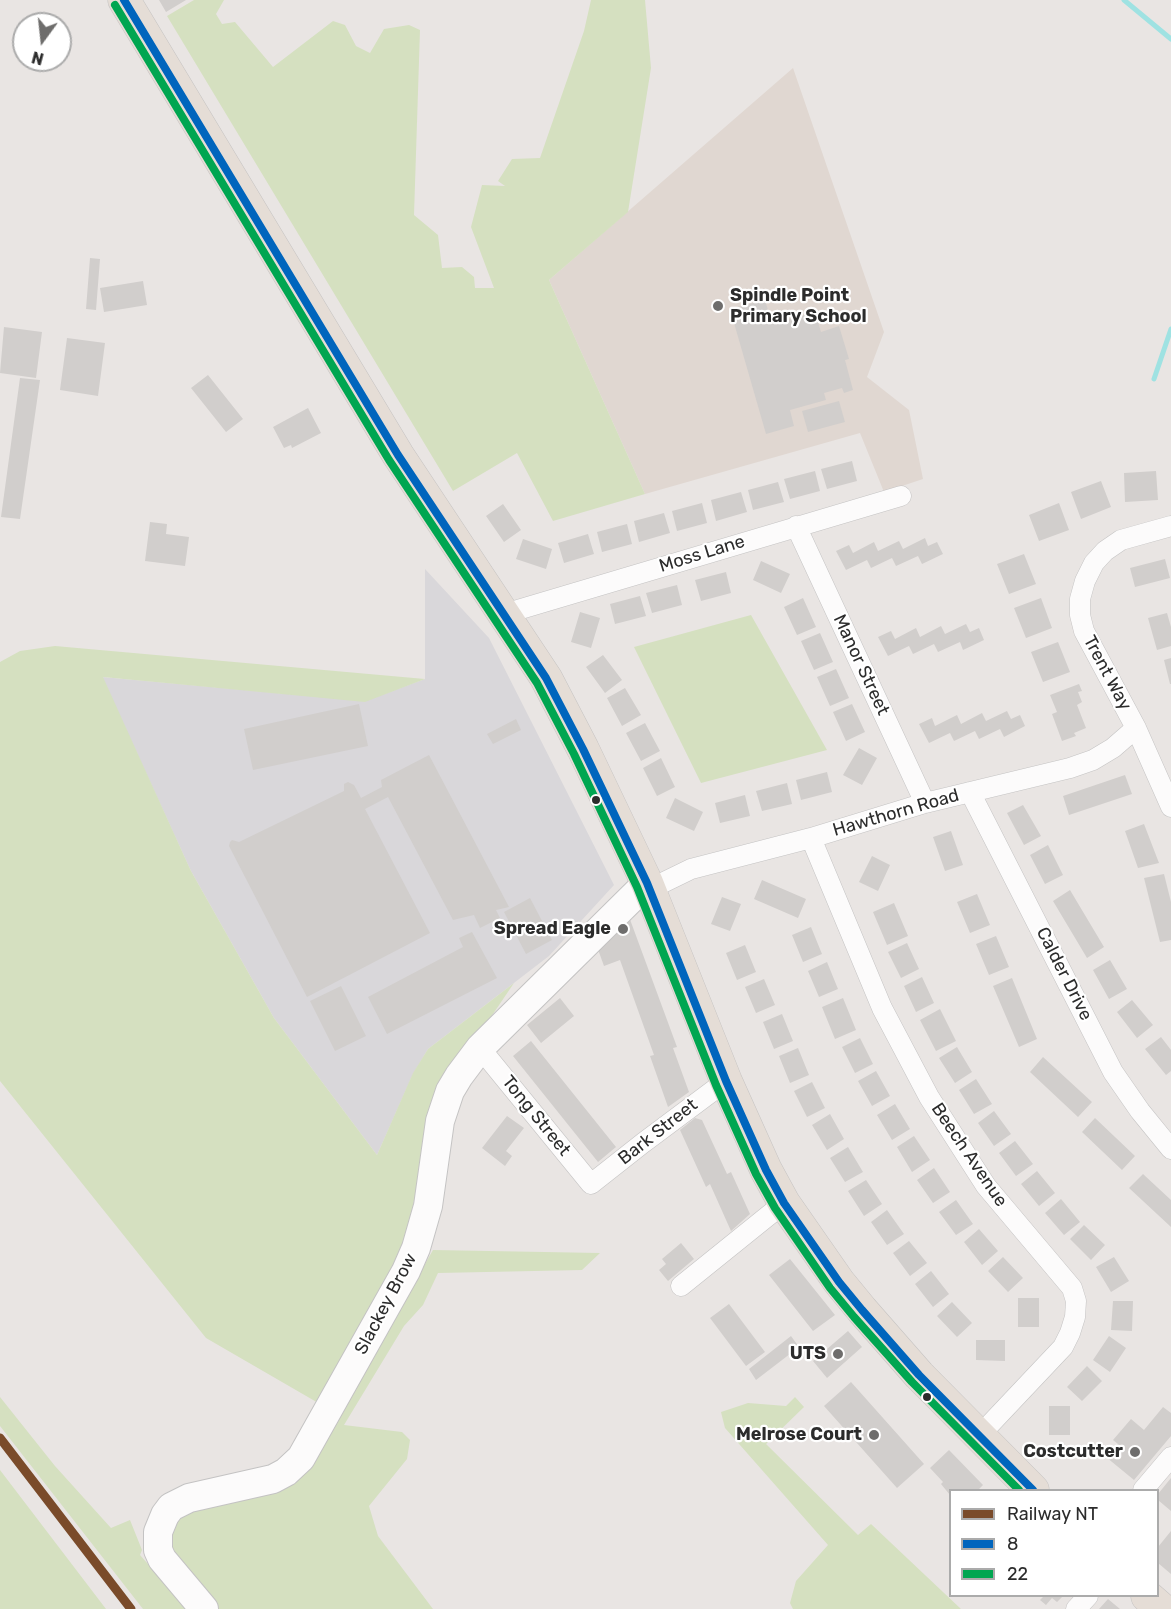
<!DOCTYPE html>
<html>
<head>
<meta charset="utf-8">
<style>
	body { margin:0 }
	#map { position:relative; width:1171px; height:1609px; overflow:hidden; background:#e9e5e3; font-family:Rubik,sans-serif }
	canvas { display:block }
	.legend { position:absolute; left:949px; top:1489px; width:210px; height:108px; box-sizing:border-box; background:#fff; border:2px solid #ababab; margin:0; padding:8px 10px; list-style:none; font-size:18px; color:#2c2c2c }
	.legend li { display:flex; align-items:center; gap:12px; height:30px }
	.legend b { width:30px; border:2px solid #ababab }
	.north { position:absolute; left:12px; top:12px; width:60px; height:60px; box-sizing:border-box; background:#fff; border:2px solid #ababab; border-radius:50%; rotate:195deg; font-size:16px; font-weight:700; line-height:24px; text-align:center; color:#2c2c2c }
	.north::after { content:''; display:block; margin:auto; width:21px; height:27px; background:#6e6d6c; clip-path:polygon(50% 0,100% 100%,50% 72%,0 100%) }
</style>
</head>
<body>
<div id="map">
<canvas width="1171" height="1609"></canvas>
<ul class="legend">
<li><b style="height:8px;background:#7a4b2a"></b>Railway NT</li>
<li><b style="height:8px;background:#0065bd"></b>8</li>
<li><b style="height:8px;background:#00a651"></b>22</li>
</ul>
<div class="north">N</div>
</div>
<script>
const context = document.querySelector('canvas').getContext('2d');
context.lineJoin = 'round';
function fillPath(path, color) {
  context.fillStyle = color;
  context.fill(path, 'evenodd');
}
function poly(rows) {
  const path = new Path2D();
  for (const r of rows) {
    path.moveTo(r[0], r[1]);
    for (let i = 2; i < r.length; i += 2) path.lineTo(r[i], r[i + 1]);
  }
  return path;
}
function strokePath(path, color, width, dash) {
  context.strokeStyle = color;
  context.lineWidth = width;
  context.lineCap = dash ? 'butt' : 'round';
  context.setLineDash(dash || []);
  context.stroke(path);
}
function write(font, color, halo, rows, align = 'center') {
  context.font = font + ' Rubik,sans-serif';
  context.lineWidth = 4.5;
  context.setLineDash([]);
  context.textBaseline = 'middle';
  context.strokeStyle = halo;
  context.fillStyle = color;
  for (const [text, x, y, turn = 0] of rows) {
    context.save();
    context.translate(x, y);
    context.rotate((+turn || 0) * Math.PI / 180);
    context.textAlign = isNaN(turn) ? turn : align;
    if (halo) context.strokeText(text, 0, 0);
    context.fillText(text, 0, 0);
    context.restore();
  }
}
const industrial = poly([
	[425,569,489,638,614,885,549,956,428,1049,413,1074,377,1155,274,1018,191,871,102,677,365,701,425,679]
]);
const education = poly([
	[793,68,884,332,867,377,909,410,923,479,884,492,860,433,645,494,549,280]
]);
const green = poly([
	[194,0,224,0,216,14,222,24,235,22,273,67,333,21,345,25,356,46,370,53,384,29,409,25,420,30,414,215,438,235,442,268,462,267,474,277,475,288,494,288,471,227,482,185,505,186,498,181,512,159,540,158,584,31,591,0,645,0,651,68,628,212,549,280,645,494,553,521,517,453,453,491,167,16],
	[751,615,827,750,701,783,634,647],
	[55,646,425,679,365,702,103,677,191,871,274,1018,377,1155,413,1073,428,1049,514,983,474,1042,431,1113,407,1237,400,1257,320,1404,206,1338,0,1081,0,662,20,651],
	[433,1250,600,1253,582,1270,438,1273,423,1305,404,1326,344,1425,402,1432,410,1440,407,1459,369,1506,378,1536,433,1609,212,1609,166,1549,174,1521,193,1509,255,1498,283,1489,308,1468],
	[0,1397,55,1466,111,1528,130,1520,142,1550,140,1555,188,1609,143,1609,0,1426],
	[795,1397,804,1407,766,1444,858,1535,871,1524,961,1609,793,1609,790,1603,796,1581,828,1545,725,1428,721,1412,748,1403,786,1406],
	[0,1470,106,1609,0,1609]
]);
const stream = poly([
	[1124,0,1171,39],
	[1154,379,1171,329]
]);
const building = poly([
	[159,0,186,0,166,12],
	[90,258,100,259,96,310,86,309],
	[143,281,147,305,104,312,100,288],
	[765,300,772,324,815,312,821,332,839,326,849,359,845,360,853,390,844,393,842,388,824,393,826,400,790,410,794,426,766,434,730,309],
	[4,327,42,332,36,378,0,373],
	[67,338,105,343,98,396,60,390],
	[208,375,243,419,226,432,191,388],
	[20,378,40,380,20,519,1,517],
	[839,401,845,422,808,432,802,411],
	[308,408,321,433,292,448,291,445,284,448,273,427],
	[852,461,857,481,827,489,821,469],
	[815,471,820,491,790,499,784,479],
	[1156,471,1158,500,1125,502,1124,473],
	[1101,481,1111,507,1081,519,1071,492],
	[778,482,784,502,753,510,748,490],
	[741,492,747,512,716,521,711,500],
	[702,503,707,523,677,531,672,511],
	[1059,503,1069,530,1039,541,1029,515],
	[503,504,521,530,504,542,486,516],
	[664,513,670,533,639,542,634,521],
	[150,522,167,524,166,534,189,537,185,566,145,561],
	[627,524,632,544,602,552,597,532],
	[588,534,594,554,564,563,558,543],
	[925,538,928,546,937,542,943,554,922,564,918,556,896,566,892,558,871,568,867,560,846,570,836,551,849,545,853,553,874,542,878,551,899,541,903,549],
	[523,539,552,549,546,569,516,559],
	[1024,554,1036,584,1009,594,997,564],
	[1165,559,1170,578,1135,587,1130,568],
	[761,561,790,574,781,593,753,580],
	[726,572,731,593,701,601,695,580],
	[677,585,682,605,652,613,646,593],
	[640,596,646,616,615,624,610,604],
	[803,598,816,627,797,635,784,607],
	[1041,598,1052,628,1026,638,1014,608],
	[580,612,600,618,591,648,571,642],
	[1167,613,1171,627,1171,646,1157,650,1148,618],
	[966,624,970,632,979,628,984,640,963,650,960,642,938,652,934,644,913,654,909,646,888,656,878,637,891,631,895,639,916,628,920,637,941,626,945,634],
	[820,633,833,662,814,670,801,641],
	[1058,642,1070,672,1043,682,1031,652],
	[603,655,622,680,605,693,586,667],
	[1171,658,1171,684,1170,684,1164,660],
	[836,669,849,698,830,706,817,677],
	[1079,684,1082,691,1078,692,1082,702,1077,705,1086,728,1074,733,1076,736,1062,741,1052,714,1057,712,1050,695],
	[625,688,641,715,622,726,607,698],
	[359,704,368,746,253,770,244,729],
	[852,704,865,732,846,741,833,712],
	[1007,711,1011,719,1020,715,1025,726,1004,737,1000,729,979,739,975,731,954,741,950,733,929,743,919,724,932,718,935,726,957,715,961,724,982,713,986,721],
	[516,719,521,730,493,744,487,734],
	[645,723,660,751,641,761,626,733],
	[859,748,877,758,862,785,843,775],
	[429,755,509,907,496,910,500,918,480,928,474,915,453,920,388,797,365,809,430,933,307,997,229,846,230,842,232,840,239,842,344,791,344,784,348,782,354,785,361,798,382,787,381,780],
	[661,758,675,787,657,796,643,768],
	[827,772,832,792,801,800,796,780],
	[1125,775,1132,794,1069,815,1063,796],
	[787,783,792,804,762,811,756,791],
	[745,795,750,816,720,823,715,803],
	[675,798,703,812,694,831,666,818],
	[1023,805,1041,836,1024,845,1007,813],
	[1144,824,1159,863,1138,868,1125,831],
	[951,831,963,865,945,871,933,837],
	[1048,845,1063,875,1045,884,1030,855],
	[872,856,890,865,878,891,859,882],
	[1164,874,1171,902,1171,940,1160,942,1144,878],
	[762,880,806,899,798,918,754,899],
	[1070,890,1104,947,1087,958,1053,901],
	[977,894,990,925,970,933,957,902],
	[722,897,741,904,730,931,711,924],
	[530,898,552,940,526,954,504,912],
	[894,903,908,936,887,945,873,912],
	[628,914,677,1047,673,1048,689,1092,668,1107,650,1056,654,1055,620,960,604,966,596,944],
	[811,927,822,954,803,962,792,935],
	[472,932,497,978,387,1034,368,997,463,947,459,938],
	[996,936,1009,967,989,975,976,944],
	[907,943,919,969,901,978,888,952],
	[745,945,756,972,737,980,726,953],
	[1110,960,1127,989,1109,999,1093,970],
	[827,962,838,989,819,997,808,971],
	[922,977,934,1003,916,1012,904,986],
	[1012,978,1037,1039,1019,1047,993,986],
	[764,979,775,1005,756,1013,745,987],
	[341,986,366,1036,335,1051,310,1001],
	[560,998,574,1016,541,1043,527,1025],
	[843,998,856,1030,835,1039,822,1007],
	[1132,1000,1153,1025,1137,1038,1117,1012],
	[940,1009,956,1041,936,1051,920,1020],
	[782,1014,793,1041,774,1049,763,1022],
	[1161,1037,1171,1050,1171,1071,1166,1075,1145,1049],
	[860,1038,873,1064,855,1073,842,1047],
	[531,1041,616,1147,598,1162,513,1056],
	[957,1047,972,1072,955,1083,939,1058],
	[798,1048,809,1075,790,1083,779,1056],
	[1043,1057,1092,1102,1078,1117,1030,1072],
	[876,1071,890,1096,872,1106,858,1081],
	[976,1079,992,1104,974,1114,959,1090],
	[812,1082,825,1108,807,1117,794,1091],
	[895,1104,910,1129,892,1140,877,1115],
	[994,1111,1011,1134,994,1146,978,1123],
	[830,1114,844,1139,827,1150,812,1125],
	[507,1116,524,1128,506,1151,512,1156,505,1166,482,1148],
	[695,1118,702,1120,727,1174,731,1172,750,1214,731,1231,710,1184,706,1187,680,1130],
	[1095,1118,1135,1156,1122,1170,1082,1132],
	[914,1136,930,1160,912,1172,897,1147],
	[1015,1141,1033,1164,1016,1176,999,1153],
	[848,1147,863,1172,845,1182,830,1158],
	[934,1168,950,1192,933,1203,917,1180],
	[1037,1171,1055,1193,1039,1206,1021,1184],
	[1143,1174,1171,1200,1171,1227,1129,1188],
	[866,1180,882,1204,864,1216,848,1191],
	[1061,1199,1080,1222,1064,1235,1045,1213],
	[956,1200,973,1224,956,1235,939,1212],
	[887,1210,904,1234,887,1245,871,1222],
	[1084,1225,1105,1245,1091,1260,1070,1239],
	[979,1229,998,1251,982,1265,964,1242],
	[909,1241,927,1263,910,1276,893,1253],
	[681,1243,694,1259,668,1281,659,1270,666,1264,662,1259],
	[1003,1257,1023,1278,1008,1292,988,1271],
	[1114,1257,1129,1281,1111,1292,1096,1267],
	[790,1259,835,1315,813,1331,769,1275],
	[931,1271,949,1294,933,1307,915,1284],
	[1018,1298,1039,1298,1039,1327,1018,1327],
	[1113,1301,1133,1301,1132,1331,1111,1330],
	[952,1302,972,1323,957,1337,937,1316],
	[729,1304,765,1352,746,1366,710,1318],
	[848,1331,862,1347,827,1378,813,1361],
	[791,1336,799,1347,756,1380,749,1369],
	[1109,1336,1126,1348,1110,1372,1093,1360],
	[976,1340,1005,1340,1005,1361,976,1360],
	[1087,1366,1102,1381,1082,1401,1067,1387],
	[851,1382,924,1464,897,1488,824,1406],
	[1049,1406,1070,1406,1070,1435,1049,1435],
	[1163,1407,1171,1413,1171,1436,1134,1480,1106,1457,1118,1444,1113,1440,1131,1419,1144,1430],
	[949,1450,983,1485,978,1490,950,1490,950,1495,941,1484,943,1482,930,1468],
	[1171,1478,1171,1511,1158,1500,1158,1494],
	[1171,1531,1171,1574,1158,1563,1158,1547],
	[1044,1596,1063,1596,1057,1602,1052,1598,1046,1605,1040,1600],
	[1108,1599,1120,1609,1099,1609]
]);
const street = poly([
	[796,526,925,803],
	[1171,526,1121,540,1105,551,1094,563,1085,581,1080,599,1080,615,1084,631,1136,728,1171,807],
	[504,614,901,496],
	[970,792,1113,1072,1140,1111,1171,1149],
	[811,838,882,1008,929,1097,986,1186,1072,1288,1076,1301,1075,1317,1070,1333,1063,1347,978,1437],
	[650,889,691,869,811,838,925,803,1070,768,1093,760,1113,748,1136,728],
	[480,1048,591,1184,643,1143,726,1081],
	[681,1286,784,1203],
	[1143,1490,1171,1457],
	[1076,1609,1088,1596]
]);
const secondary = poly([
	[204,1609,162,1559,158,1550,158,1532,165,1515,171,1507,189,1498,273,1479,286,1472,301,1458,406,1271,416,1248,428,1206,440,1121,450,1091,459,1076,480,1048,647,883]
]);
const primary = poly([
	[124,0,398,455,546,678,583,749,647,883,726,1081,766,1170,784,1203,839,1282,862,1310,919,1375,1033,1490],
	[1147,1596,1162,1609]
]);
const bus1 = poly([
	[124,0,398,455,546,678,583,749,647,883,726,1081,766,1170,784,1203,839,1282,862,1310,919,1375,1033,1490]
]);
const bus2 = poly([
	[115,5,389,460,537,683,574,754,637,887,716,1085,756,1174,775,1208,830,1288,854,1317,912,1382,1019,1490]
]);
const rail1 = poly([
	[0,1438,131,1609]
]);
const markers = [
	[718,306,6,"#6e6d6c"],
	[596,800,5,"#2c2c2c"],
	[623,929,6,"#6e6d6c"],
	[838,1354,6,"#6e6d6c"],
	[927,1397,5,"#2c2c2c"],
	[874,1435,6,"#6e6d6c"],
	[1135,1452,6,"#6e6d6c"]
];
const poiNames = [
	["Spindle Point",730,296,"left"],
	["Primary School",730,317,"left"],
	["Spread Eagle",611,929],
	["UTS",826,1354],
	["Melrose Court",862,1435],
	["Costcutter",1123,1452]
];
const streetNames = [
	["Moss Lane",702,554,-17],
	["Manor Street",861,665,65],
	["Trent Way",1107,673,62],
	["Hawthorn Road",896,813,-16],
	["Calder Drive",1064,974,63],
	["Tong Street",536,1116,51],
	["Bark Street",658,1132,-38],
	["Beech Avenue",969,1155,56],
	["Slackey Brow",386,1304,-62]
];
fillPath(industrial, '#d9d7da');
fillPath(education, '#e0d7d1');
fillPath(green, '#d5e0c0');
strokePath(stream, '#9fe2e2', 5);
fillPath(building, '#d1cecc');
strokePath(street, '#c4c3c3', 21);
strokePath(secondary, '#c4c3c3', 30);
strokePath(primary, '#c5c3c2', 33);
strokePath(street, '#fcfbfb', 20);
strokePath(secondary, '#fcfbfb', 28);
strokePath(primary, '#e5ddd6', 32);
strokePath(bus1, '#0065bd', 8);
strokePath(bus2, '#00a651', 8);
strokePath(rail1, '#7a4b2a', 9);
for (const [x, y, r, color] of markers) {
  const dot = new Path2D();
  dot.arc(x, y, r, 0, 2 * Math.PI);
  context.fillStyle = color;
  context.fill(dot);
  strokePath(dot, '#fff', 2);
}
write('bold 18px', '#2c2c2c', '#fff', poiNames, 'right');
write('18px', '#2c2c2c', '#fff', streetNames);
</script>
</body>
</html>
